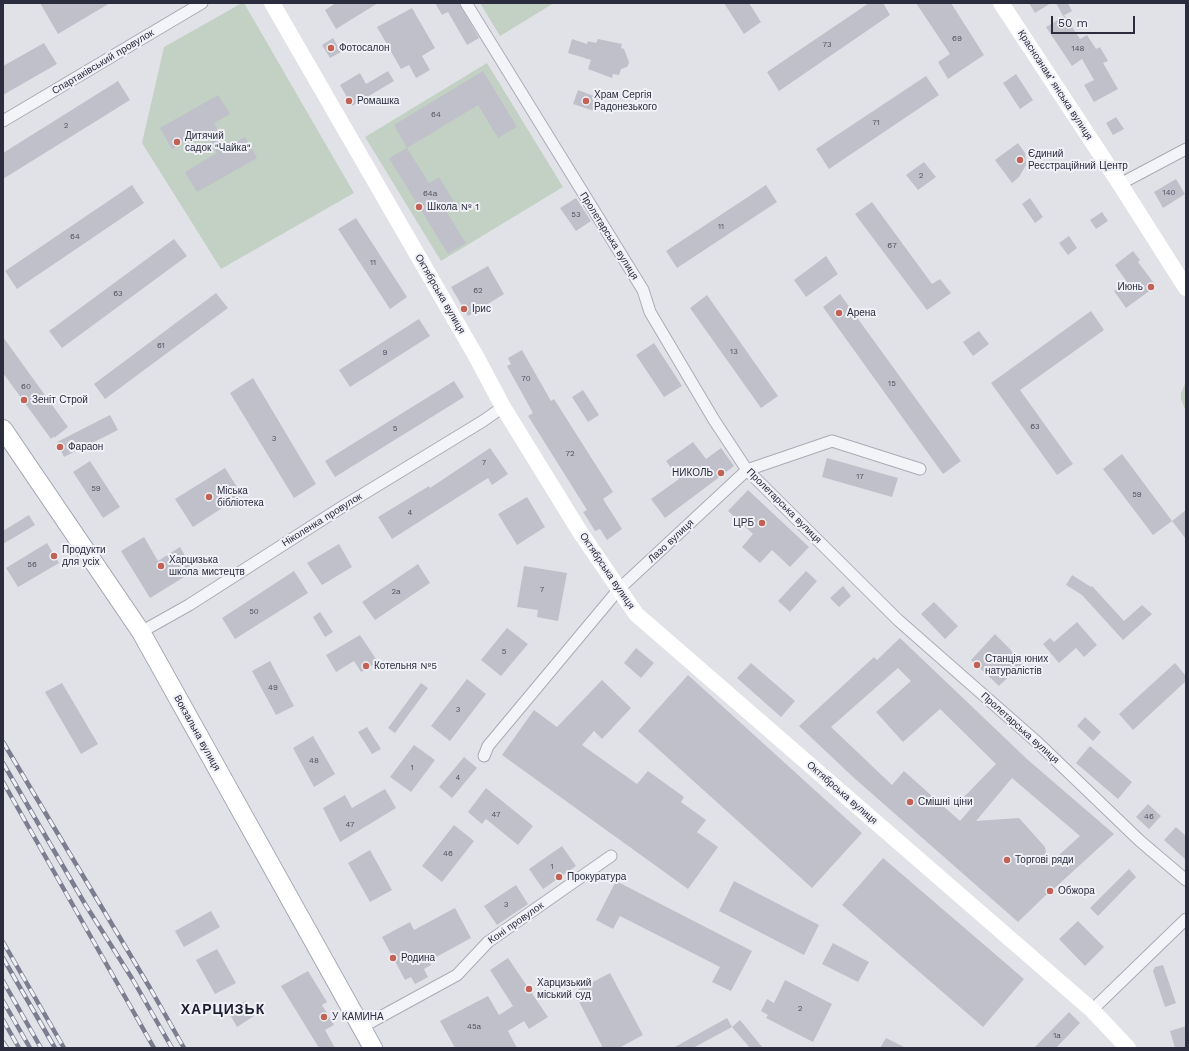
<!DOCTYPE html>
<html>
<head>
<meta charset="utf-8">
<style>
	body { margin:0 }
	#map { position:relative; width:1189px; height:1051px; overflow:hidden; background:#e1e2e8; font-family:"Work Sans",sans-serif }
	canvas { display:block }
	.frame { position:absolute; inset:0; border:4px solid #2b2c3e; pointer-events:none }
	.scale { position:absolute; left:1051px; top:16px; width:84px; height:18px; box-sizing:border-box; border:2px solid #2b2c3e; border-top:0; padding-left:5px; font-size:12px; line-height:14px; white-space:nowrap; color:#2b2c3e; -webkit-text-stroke:3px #f0f1f6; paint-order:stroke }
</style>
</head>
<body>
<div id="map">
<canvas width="1189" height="1051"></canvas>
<div class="frame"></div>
<div class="scale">50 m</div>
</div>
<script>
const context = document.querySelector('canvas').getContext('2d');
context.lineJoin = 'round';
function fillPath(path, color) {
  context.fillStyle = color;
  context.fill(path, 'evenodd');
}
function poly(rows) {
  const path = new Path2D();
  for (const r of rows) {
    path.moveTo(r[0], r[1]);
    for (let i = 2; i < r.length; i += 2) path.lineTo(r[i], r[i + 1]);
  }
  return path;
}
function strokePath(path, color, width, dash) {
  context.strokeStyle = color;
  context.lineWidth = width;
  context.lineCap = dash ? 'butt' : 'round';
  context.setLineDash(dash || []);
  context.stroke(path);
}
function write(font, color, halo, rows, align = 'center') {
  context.font = font + ' "Work Sans",sans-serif';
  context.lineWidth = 4;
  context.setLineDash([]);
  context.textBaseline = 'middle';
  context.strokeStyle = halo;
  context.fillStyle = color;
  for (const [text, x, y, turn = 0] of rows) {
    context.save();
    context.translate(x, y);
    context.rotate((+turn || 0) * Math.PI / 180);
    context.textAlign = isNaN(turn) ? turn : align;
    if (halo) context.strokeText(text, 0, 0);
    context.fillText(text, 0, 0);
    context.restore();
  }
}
const green = poly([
	[242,3,244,3,354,193,221,269,142,143,164,47],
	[480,3,554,3,500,36],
	[487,63,563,187,441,261,365,137],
	[1186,381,1186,412,1181,399,1181,393]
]);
const building = poly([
	[40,3,110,3,58,34],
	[336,3,378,3,336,29,325,10],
	[435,3,459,3,479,38,467,45,448,12,442,15],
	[724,3,749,3,761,22,744,34],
	[869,3,883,3,890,15,779,91,767,72],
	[916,3,951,3,984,55,948,79,938,62,950,54],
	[1029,3,1051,3,1035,13],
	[1056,3,1068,3,1072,11,1063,16],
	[412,8,435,48,422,56,430,70,416,78,409,65,401,69,377,27],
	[1065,16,1080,39,1087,35,1096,49,1100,47,1108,61,1103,63,1118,89,1094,102,1084,85,1094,80,1082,59,1072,66,1046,27],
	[333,38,341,52,330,58,322,45],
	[572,39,587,44,588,41,596,43,598,39,622,44,621,48,624,49,629,62,628,65,627,67,621,69,619,75,613,74,612,78,588,69,591,60,568,53],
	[44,43,57,64,3,95,3,66],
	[388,71,394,81,352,106,340,85,360,73,366,84],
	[483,71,517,127,498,138,478,105,407,148,394,125],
	[1016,74,1033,100,1020,109,1003,83],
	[926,76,939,95,829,169,816,149],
	[118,81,130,100,3,179,3,153],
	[578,90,599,98,594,111,573,104],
	[218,95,230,114,214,123,228,147,245,137,257,158,197,192,185,172,217,153,204,130,172,149,160,128],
	[1116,117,1124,129,1113,135,1106,123],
	[1018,143,1025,153,1026,165,1019,177,1012,183,995,160],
	[407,148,429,183,439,177,456,205,446,211,466,243,448,254,389,158],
	[924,162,936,177,918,190,906,175],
	[1176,179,1185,194,1163,208,1154,192],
	[132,185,144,203,17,289,5,271],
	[766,185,777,202,677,268,666,251],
	[576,198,591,221,576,231,560,208],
	[1030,198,1043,217,1035,223,1022,204],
	[872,202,932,284,940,279,951,293,927,310,855,214],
	[1102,212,1108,221,1096,229,1090,220],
	[356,218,407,297,390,309,338,229],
	[1069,236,1077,248,1068,255,1059,243],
	[174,239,187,256,62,348,49,331],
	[1133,251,1140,260,1138,262,1156,286,1126,308,1114,291,1127,282,1115,265],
	[826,256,838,274,806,297,794,280],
	[488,266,504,294,468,316,451,287],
	[216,293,228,308,105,399,94,384],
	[840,294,961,461,943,474,823,307],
	[707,295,778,396,761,408,690,308],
	[1091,311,1104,330,1020,390,1073,464,1057,475,991,383],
	[419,319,430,336,350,387,339,370],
	[979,331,989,344,973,356,963,342],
	[3,337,68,427,54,438,54,436,51,439,3,373],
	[654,343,682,386,664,397,636,355],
	[522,350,551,401,554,399,613,492,603,499,622,529,607,540,600,529,595,531,587,518,583,512,587,510,528,416,533,413,507,366,511,364,508,358],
	[253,378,316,484,294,498,230,393],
	[454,381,464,397,335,477,325,461],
	[583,390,599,415,588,422,572,397],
	[110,415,118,430,64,457,57,442],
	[693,442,706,459,721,448,734,466,665,518,651,499,679,479,666,461],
	[490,448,508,474,492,485,488,478,392,539,378,517,429,486,430,488],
	[1122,454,1172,521,1153,535,1103,469],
	[827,458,898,478,892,497,822,477],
	[90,461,120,507,103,518,73,472],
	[225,468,242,495,193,527,175,499],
	[748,490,809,547,790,567,772,550,760,563,742,547,753,534,728,511],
	[527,497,545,527,517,545,498,514],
	[1186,510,1186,539,1172,521],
	[29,515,35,525,3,544,3,531],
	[144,537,158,561,180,547,194,571,150,598,121,551],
	[47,543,59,563,18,587,6,568],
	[339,544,352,567,322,585,307,563],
	[418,564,430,583,375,620,362,602],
	[524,566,567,573,558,621,537,617,538,610,517,607],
	[294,571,308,593,235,639,222,618],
	[806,571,817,581,790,612,778,601],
	[1072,575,1091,587,1092,586,1124,621,1142,605,1152,614,1123,640,1082,595,1066,585],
	[843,586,851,596,839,607,830,598],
	[934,602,958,626,945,639,921,614],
	[320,612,333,632,325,637,313,617],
	[1077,622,1097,645,1084,657,1076,648,1059,663,1043,644,1050,638,1054,642],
	[507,628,528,644,501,676,481,660],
	[995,634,1009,648,1022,664,999,686,971,660],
	[360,635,378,662,361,672,354,661,336,672,326,655],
	[900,638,1028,760,1114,834,1047,895,1046,895,1018,922,853,777,799,726,874,657,877,660],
	[898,668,911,681,876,712,903,742,940,709,996,764,964,797,973,806,960,821,904,771,892,785,831,727],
	[1012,778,1080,836,1048,865,1045,847,1019,818,976,821],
	[636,648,654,663,641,678,624,663],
	[270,661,294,706,276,715,252,671],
	[751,663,795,701,781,717,737,678],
	[1175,663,1186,676,1186,681,1133,730,1119,714],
	[688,675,862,833,812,888,638,731],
	[467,679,486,694,450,741,431,726],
	[602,680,631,708,602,739,594,731,582,745,637,784,648,771,684,797,681,802,706,820,697,832,718,847,688,889,502,755,534,710,557,727],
	[62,683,98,744,81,754,45,692],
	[421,683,428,688,395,733,388,728],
	[1085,717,1101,732,1093,741,1077,726],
	[367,727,381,749,372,754,358,732],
	[313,736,335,774,314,787,293,748],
	[414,745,435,760,411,792,390,777],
	[1090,746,1132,782,1118,799,1076,763],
	[464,757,477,768,452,798,439,787],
	[486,788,533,826,518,845,486,819,482,824,468,812],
	[385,789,396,808,340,842,323,808,345,795,352,808],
	[1148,804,1161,816,1149,829,1136,817],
	[454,825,474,841,442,882,422,866],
	[1176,827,1186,836,1186,860,1164,840],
	[562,846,576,866,543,889,529,869],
	[370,850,392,890,370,902,348,863],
	[883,858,1024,979,983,1027,842,905],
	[1129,869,1136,877,1098,916,1090,908],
	[616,881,752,951,731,991,712,982,720,967,620,916,613,929,596,920],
	[734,881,819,925,804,955,719,911],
	[516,885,528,904,497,925,484,906],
	[455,908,471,938,429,961,431,965,424,969,428,977,415,984,411,977,405,980,382,937,410,922,414,930],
	[211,911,220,927,184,947,175,931],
	[1078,921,1104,947,1085,966,1059,939],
	[833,943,869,962,858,982,822,964],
	[217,949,236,983,215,994,196,960],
	[508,958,548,1017,529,1029,524,1021,508,1031,517,1048,455,1048,440,1021,488,996,499,1015,513,1006,490,970],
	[1163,965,1176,1003,1165,1007,1153,971,1155,967],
	[308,971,327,1002,322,1005,334,1025,325,1030,335,1048,319,1048,281,986],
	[610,973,643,1035,619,1048,603,1048,574,992],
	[785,980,832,1004,813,1042,766,1018,768,1015,761,1011,767,999,774,1003],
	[245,1001,254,1016,237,1027,228,1011],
	[1069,1012,1080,1023,1056,1048,1034,1048],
	[727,1018,732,1027,693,1048,673,1048],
	[740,1020,763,1048,750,1048,732,1027],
	[1186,1026,1186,1048,1175,1048,1170,1031],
	[886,1038,906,1048,880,1048]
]);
const street = poly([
	[466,3,643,290,650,312,714,420,747,470,898,620,1038,743,1140,841,1186,880],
	[3,121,202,3],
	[1120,184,1186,149],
	[141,632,189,605,342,507,483,421,503,407],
	[484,756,488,746,619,589,747,470,832,441,920,469],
	[1092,1010,1186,919],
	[362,1027,457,975,488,942,611,856]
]);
const secondary = poly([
	[272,3,477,358,503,407,580,532,636,614,1092,1010,1128,1048],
	[1001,3,1120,184,1186,288]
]);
const primary = poly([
	[3,429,141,632,373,1048]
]);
const rail = poly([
	[3,742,150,988,184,1048],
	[3,763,85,904,133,980,172,1048],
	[3,782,154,1048],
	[3,942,64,1048],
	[3,958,55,1048],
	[3,981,41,1048],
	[3,1001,30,1048],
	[3,1020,19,1048],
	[3,1042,7,1048]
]);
const markers = [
	[331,48,4,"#c06354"],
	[349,101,4,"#c06354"],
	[586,101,4,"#c06354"],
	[177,142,4,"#c06354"],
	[1020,160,4,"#c06354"],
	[419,207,4,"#c06354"],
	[1151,287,4,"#c06354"],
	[464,309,4,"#c06354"],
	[839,313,4,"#c06354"],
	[24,400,4,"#c06354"],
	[60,447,4,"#c06354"],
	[721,473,4,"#c06354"],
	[209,497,4,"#c06354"],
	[762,523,4,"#c06354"],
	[54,556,4,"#c06354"],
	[161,566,4,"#c06354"],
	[977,665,4,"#c06354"],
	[366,666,4,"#c06354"],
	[910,802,4,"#c06354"],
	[1007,860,4,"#c06354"],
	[559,877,4,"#c06354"],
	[1050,891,4,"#c06354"],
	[393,958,4,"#c06354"],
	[529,989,4,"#c06354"],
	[324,1017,4,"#c06354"]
];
const numberNames = [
	["69",957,39],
	["73",827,45],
	["148",1078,49],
	["64",436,115],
	["71",876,123],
	["2",66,126],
	["2",921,176],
	["140",1169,193],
	["64а",430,194],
	["53",576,215],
	["11",721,227],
	["64",75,237],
	["67",892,246],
	["11",373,263],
	["62",478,291],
	["63",118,294],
	["61",161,346],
	["13",734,352],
	["9",385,353],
	["70",526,379],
	["15",892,384],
	["60",26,387],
	["63",1035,427],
	["5",395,429],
	["3",274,439],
	["72",570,454],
	["7",484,463],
	["17",860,477],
	["59",96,489],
	["59",1137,495],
	["4",410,513],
	["56",32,565],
	["7",542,590],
	["2а",396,592],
	["50",254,612],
	["5",504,652],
	["49",273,688],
	["3",458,710],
	["48",314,761],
	["1",412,768],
	["4",458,778],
	["47",496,815],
	["46",1149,817],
	["47",350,825],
	["46",448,854],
	["1",552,867],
	["3",506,905],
	["2",800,1009],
	["45а",474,1027],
	["1а",1057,1036]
];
const poiNames = [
	["Фотосалон",339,48],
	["Храм Сергія",594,95],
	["Радонезького",594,107],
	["Ромашка",357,101],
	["Дитячий",185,136],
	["садок \"Чайка\"",185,148],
	["Єдиний",1028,154],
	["Реєстраційний Центр",1028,166],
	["Школа № 1",427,207],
	["Июнь",1143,287,"right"],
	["Ірис",472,309],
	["Арена",847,313],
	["Зеніт Строй",32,400],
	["Фараон",68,447],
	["НИКОЛЬ",713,473,"right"],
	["Міська",217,491],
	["бібліотека",217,503],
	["ЦРБ",754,523,"right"],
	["Продукти",62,550],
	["для усіх",62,562],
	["Харцизька",169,560],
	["школа мистецтв",169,572],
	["Станція юних",985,659],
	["натуралістів",985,671],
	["Котельня №5",374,666],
	["Смішні ціни",918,802],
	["Торгові ряди",1015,860],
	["Прокуратура",567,877],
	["Обжора",1058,891],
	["Родина",401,958],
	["Харцизький",537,983],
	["міський суд",537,995],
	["У КАМИНА",332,1017]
];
const streetNames = [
	["Спартаківський провулок",103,62,-31],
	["Краснознамʼянська вулиця",1055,85,57],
	["Пролетарська вулиця",609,236,58],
	["Октябрська вулиця",440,294,60],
	["Пролетарська вулиця",784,506,45],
	["Ніколенка провулок",322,520,-32],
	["Лазо вулиця",671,541,-43],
	["Октябрська вулиця",607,571,56],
	["Пролетарська вулиця",1020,728,42],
	["Вокзальна вулиця",197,733,61],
	["Октябрська вулиця",842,793,41],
	["Коні провулок",516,923,-35]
];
const districtNames = [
	["ХАРЦИЗЬК",223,1010]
];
fillPath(green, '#c3d1c4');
fillPath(building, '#bfc0ca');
strokePath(street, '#aaabb5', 13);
strokePath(primary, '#a2a3b3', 20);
strokePath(street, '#f3f4f7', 11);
strokePath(secondary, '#fff', 16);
strokePath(primary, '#fff', 18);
strokePath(rail, '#7c7e90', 4.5);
strokePath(rail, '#f0f1f6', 3, [9]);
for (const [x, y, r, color] of markers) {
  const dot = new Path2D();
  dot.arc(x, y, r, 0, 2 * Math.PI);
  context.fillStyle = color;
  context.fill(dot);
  strokePath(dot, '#f0f1f6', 1.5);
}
write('8px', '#505161', null, numberNames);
write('10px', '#2b2c3e', '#f0f1f6', poiNames, 'left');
write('10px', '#2b2c3e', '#f0f1f6', streetNames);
context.letterSpacing = '1px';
write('bold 14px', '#1d1e2f', '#f0f1f6', districtNames);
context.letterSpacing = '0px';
</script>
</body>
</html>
